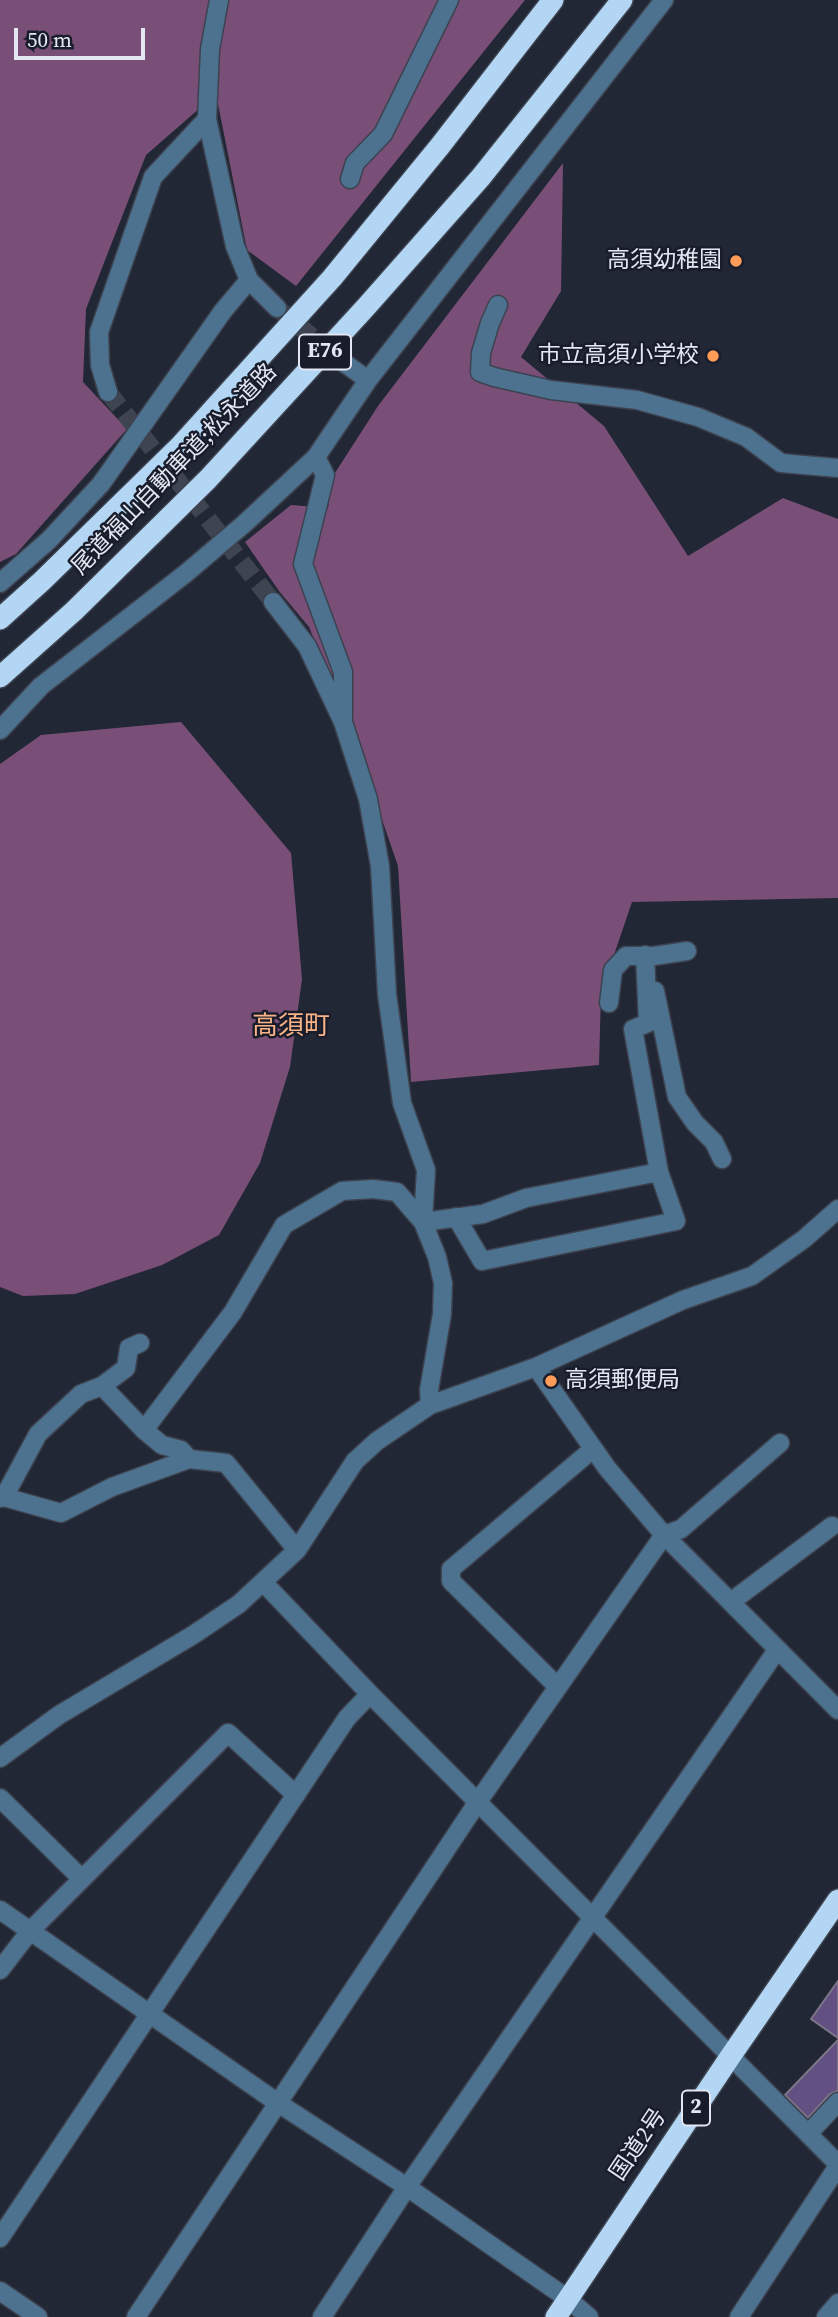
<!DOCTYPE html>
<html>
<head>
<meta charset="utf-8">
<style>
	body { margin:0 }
	#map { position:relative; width:838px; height:2317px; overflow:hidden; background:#222735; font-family:"Source Serif 4",serif }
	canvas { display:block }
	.scale { position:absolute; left:14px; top:28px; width:131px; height:32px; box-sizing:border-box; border:4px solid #e3e7f1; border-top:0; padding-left:9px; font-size:21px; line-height:24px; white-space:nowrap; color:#e3e7f1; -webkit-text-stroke:5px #191d2b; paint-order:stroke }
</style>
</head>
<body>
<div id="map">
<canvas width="838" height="2317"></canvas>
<div class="scale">50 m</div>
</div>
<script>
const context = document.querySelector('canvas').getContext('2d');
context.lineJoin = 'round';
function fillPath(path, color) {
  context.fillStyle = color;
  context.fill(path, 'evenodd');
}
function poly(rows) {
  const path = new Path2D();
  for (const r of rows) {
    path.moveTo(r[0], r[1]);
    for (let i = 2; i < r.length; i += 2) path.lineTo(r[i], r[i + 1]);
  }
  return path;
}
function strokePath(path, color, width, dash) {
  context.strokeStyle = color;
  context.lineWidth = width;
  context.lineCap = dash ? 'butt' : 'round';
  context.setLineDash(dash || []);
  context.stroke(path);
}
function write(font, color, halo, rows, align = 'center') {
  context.font = font + ' "Source Serif 4","Noto Sans JP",serif';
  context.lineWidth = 5;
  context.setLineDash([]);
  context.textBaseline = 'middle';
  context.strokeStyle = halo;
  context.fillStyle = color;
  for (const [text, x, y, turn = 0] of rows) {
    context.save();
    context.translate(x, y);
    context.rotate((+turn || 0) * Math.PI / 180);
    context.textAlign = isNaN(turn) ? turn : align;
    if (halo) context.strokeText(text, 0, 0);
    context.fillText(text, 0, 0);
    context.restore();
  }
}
const forest = poly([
	[0,0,525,0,296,286,247,250,216,94,146,155,86,309,83,382,127,429,16,554,0,562],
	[563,163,561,291,521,357,604,426,688,556,783,498,838,519,838,898,632,902,601,993,599,1065,411,1082,398,866,349,724,309,627,279,591,245,542,291,505,328,508,333,476,378,406],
	[181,722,291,853,302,979,290,1067,260,1163,219,1235,162,1265,75,1294,23,1296,0,1287,0,764,41,735]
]);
const shadow = poly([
	[838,2048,838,2097,813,2120,788,2095]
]);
const building = poly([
	[838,1981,838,2038,811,2019,838,1981],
	[838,2040,838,2091,830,2094,808,2118,785,2095,838,2040]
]);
const minorTunnel = poly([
	[277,308,343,362],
	[108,392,273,602]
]);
const minor = poly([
	[219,0,210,49,207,119,235,246,249,280,277,308],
	[350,179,355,163,383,134,449,0],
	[498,305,490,323,481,353,480,372,494,377,551,390,637,400,698,417,746,437,781,463,838,468],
	[368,380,664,0],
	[108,392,100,365,99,332,153,177,207,119],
	[316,457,325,475,303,564,343,672,343,718],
	[0,583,49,540,101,484,223,311,249,280],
	[273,602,307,646,343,722,368,799,380,866,387,994,402,1103,426,1170,423,1222,437,1257,443,1283,442,1314,429,1390,430,1405],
	[0,730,41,686,185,574,244,524,316,457,368,380,343,362],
	[655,991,677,1097,695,1123,714,1142,722,1159],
	[609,1003,613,970,626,956,654,956,687,951],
	[456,1217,482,1261,676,1221,659,1172,633,1029,648,1023,645,955],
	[536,1367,607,1468,664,1535,838,1710],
	[102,1386,144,1430,162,1445,181,1450,189,1459],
	[144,1430,233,1312,284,1225,342,1191,373,1189,397,1192,423,1222,483,1214,526,1198,659,1172],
	[4,1497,38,1434,81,1394,102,1386,126,1368,129,1348,140,1343],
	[0,1498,4,1497,61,1513,112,1487,189,1459,226,1463,297,1550],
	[263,1582,370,1694,838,2164],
	[732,1601,832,1526],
	[558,1687,451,1581,451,1569,593,1449],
	[0,1758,59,1715,193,1635,239,1604,297,1550,355,1461,377,1441,430,1405,536,1367,683,1300,752,1276,804,1239,838,1209],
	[0,1798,82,1879],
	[0,1910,278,2103,407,2187,568,2299,589,2317],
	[0,1970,30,1931,228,1733,296,1795],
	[808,2134,838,2102],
	[0,2238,347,1718,370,1694],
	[0,2291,38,2317],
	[136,2317,477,1803,664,1535,681,1529,780,1443],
	[322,2317,407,2187,777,1650],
	[739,2317,838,2166],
	[826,2317,838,2303]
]);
const highway = poly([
	[0,619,42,581,180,446,332,278,440,146,553,0],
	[0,677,74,611,208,479,366,307,481,177,622,0],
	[556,2317,730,2057,838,1900]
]);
const markers = [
	[736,261,7,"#fe9c58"],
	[713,356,7,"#fe9c58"],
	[551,1381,7,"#fe9c58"]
];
const shields = [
	[325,352,52],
	[696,2108,28]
];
const shieldNames = [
	["E76",325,352],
	["2",696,2108]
];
const poiNames = [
	["高須幼稚園",722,261],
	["市立高須小学校",699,356],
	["高須郵便局",565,1381,"left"]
];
const streetNames = [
	["尾道福山自動車道;松永道路",175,470,-46],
	["国道2号",639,2145,-56]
];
const quarterNames = [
	["高須町",291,1027]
];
fillPath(forest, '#794f78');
fillPath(shadow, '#0007');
fillPath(building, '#625082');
strokePath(building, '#7c7688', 2);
strokePath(minorTunnel, '#3f4451', 18, [18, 9]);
strokePath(minor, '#3d424f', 21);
strokePath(highway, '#3d424f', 24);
strokePath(minor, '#4c7290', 18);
strokePath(highway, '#b2d6f4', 21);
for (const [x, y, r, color] of markers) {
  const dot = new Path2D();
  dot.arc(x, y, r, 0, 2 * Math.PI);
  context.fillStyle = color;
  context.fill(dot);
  strokePath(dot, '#191d2b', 2.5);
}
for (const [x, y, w] of shields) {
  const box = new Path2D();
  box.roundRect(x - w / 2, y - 17.5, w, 35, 5);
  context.fillStyle = '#191d2b';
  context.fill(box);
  strokePath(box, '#e3e7f1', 2);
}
write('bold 21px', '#e3e7f1', null, shieldNames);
write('23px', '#e3e7f1', '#191d2b', poiNames, 'right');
write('23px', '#e3e7f1', '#191d2b', streetNames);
write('26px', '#f9b387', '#191d2b', quarterNames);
</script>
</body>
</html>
